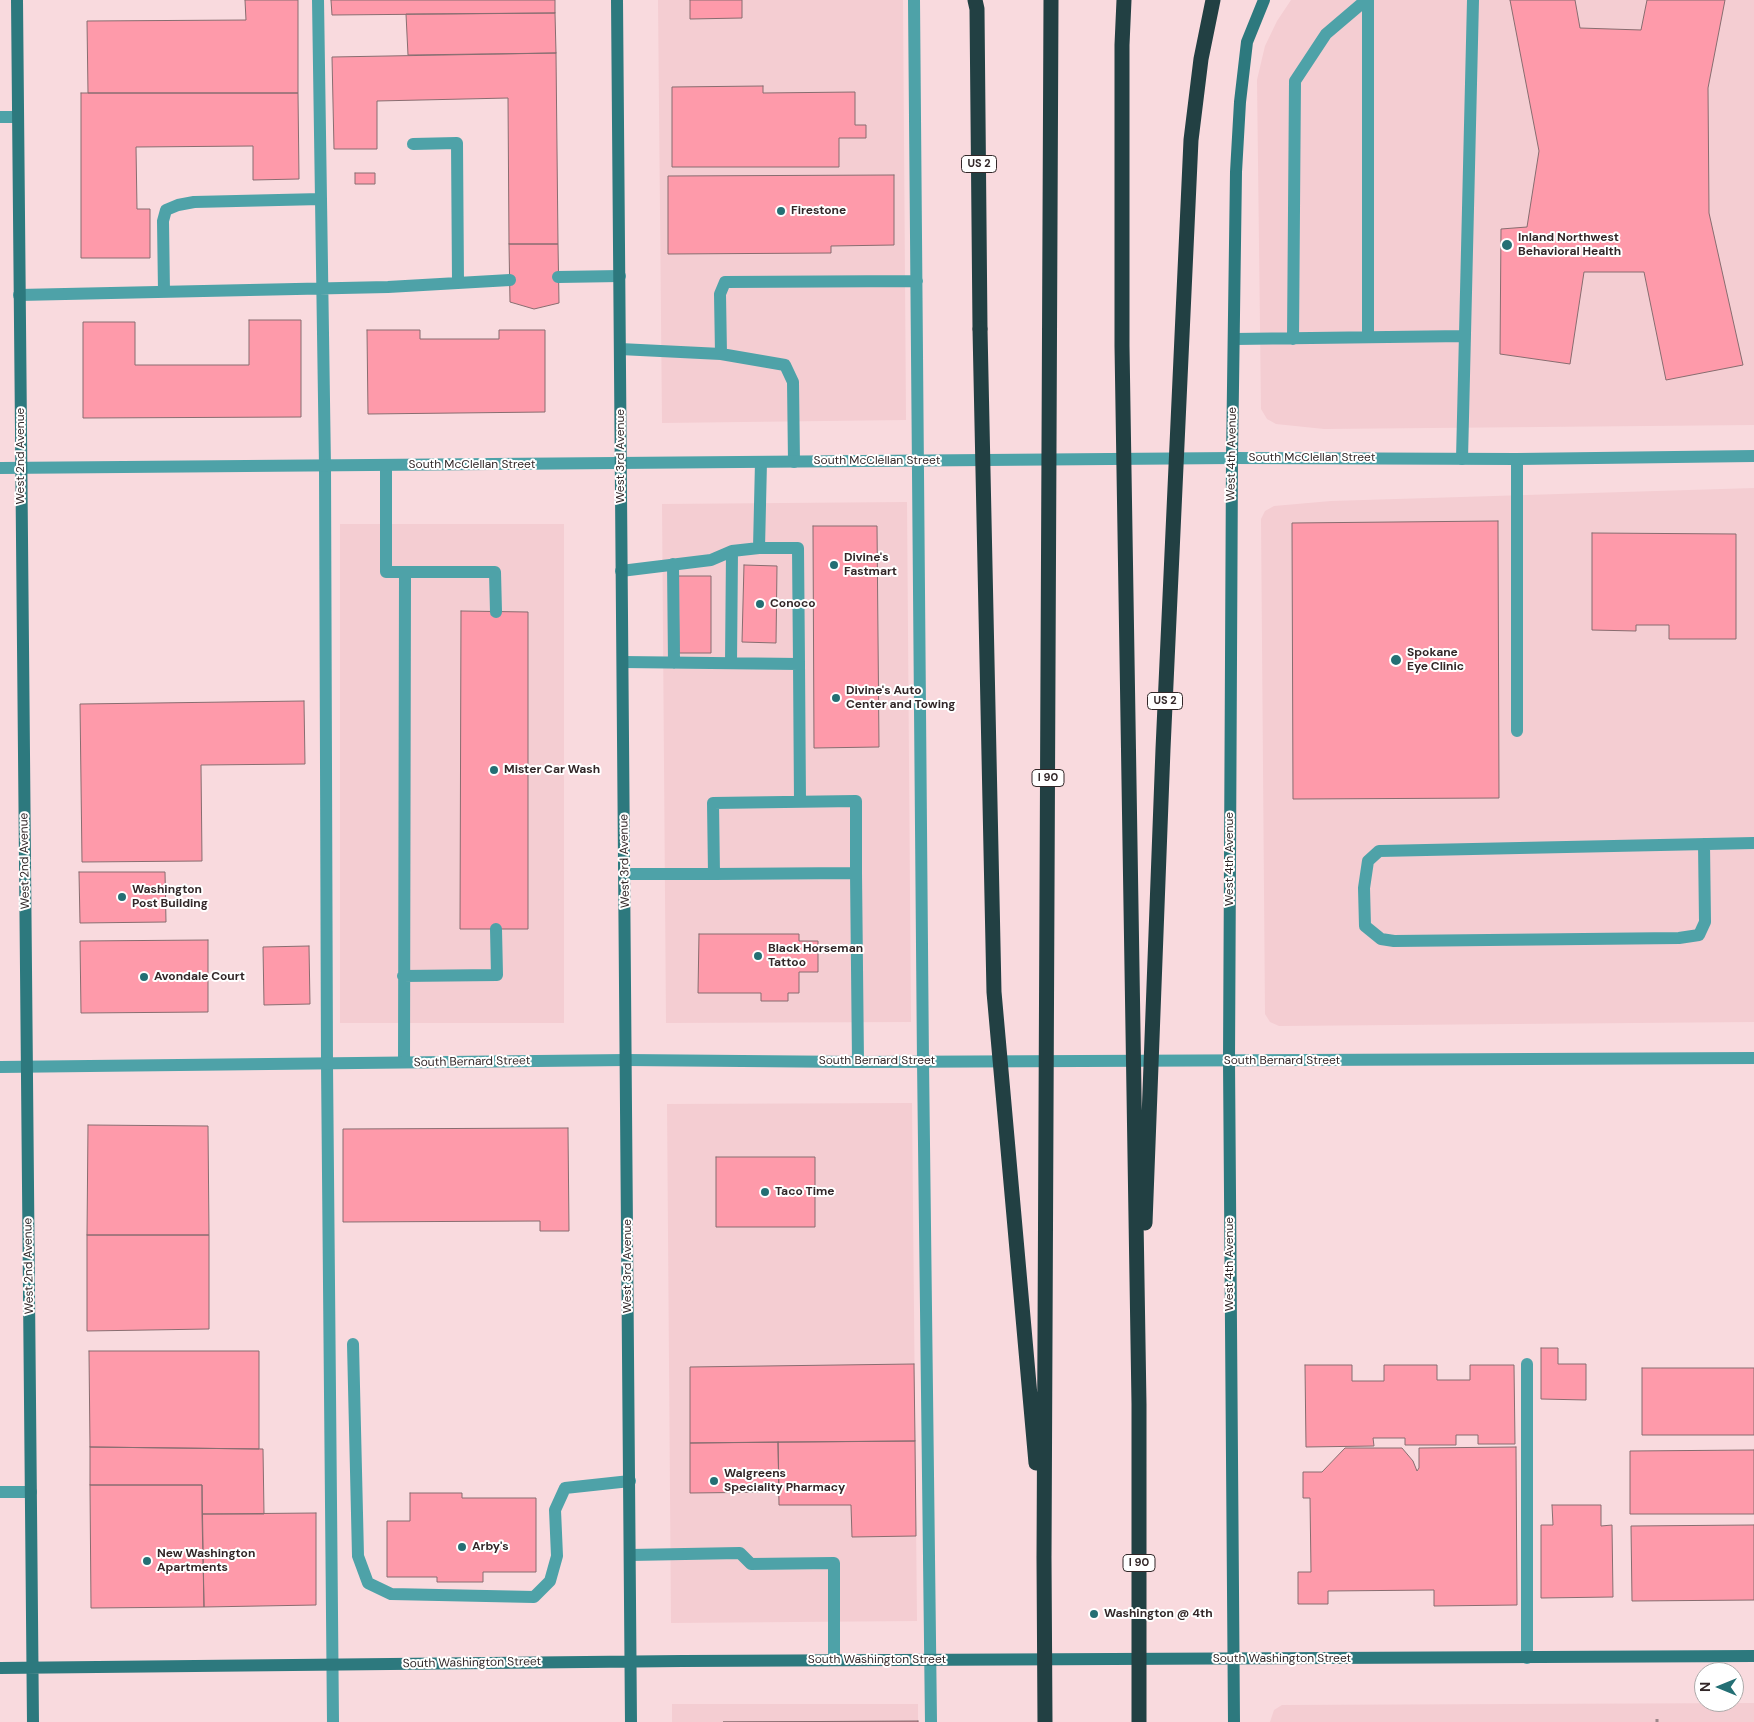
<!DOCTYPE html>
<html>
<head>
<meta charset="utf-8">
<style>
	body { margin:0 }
	#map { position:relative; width:1754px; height:1722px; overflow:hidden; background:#f9dade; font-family:"DM Sans",sans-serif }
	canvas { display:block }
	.north { position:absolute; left:1694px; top:1662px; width:50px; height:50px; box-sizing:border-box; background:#fff; border:1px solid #ada9a9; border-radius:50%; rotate:270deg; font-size:14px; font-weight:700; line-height:20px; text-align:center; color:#322728 }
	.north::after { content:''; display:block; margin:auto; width:18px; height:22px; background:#246f74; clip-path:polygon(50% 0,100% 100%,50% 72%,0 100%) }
</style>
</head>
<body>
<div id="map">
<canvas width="1754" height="1722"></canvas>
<div class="north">N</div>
</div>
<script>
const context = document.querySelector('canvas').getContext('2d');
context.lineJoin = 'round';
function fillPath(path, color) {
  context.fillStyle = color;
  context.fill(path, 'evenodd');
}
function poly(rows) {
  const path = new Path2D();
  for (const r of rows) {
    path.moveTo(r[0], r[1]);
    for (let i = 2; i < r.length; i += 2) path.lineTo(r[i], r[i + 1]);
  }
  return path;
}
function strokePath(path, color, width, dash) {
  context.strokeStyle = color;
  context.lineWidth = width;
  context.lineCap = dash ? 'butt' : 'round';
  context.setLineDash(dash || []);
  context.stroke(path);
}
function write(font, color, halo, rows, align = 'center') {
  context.font = font + ' "DM Sans",sans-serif';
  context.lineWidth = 4;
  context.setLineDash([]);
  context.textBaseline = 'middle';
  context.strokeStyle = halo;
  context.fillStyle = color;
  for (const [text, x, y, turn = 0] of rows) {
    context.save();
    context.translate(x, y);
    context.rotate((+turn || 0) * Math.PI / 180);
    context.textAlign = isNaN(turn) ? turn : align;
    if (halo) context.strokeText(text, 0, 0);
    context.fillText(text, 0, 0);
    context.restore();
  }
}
const built = poly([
	[658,0,903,0,906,420,662,423],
	[1291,0,1754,0,1754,425,1324,429,1276,424,1267,419,1261,409,1257,80,1265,46,1277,21],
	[1754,488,1754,1022,1279,1026,1270,1022,1265,1014,1261,519,1265,511,1274,506,1331,501],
	[907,502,911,1022,666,1023,662,504],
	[340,524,564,524,564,1023,340,1023],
	[912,1103,917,1621,671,1623,667,1104],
	[1754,1703,1754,1722,1270,1722,1274,1710,1282,1705],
	[672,1704,918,1704,918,1722,672,1722]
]);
const building = poly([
	[245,0,298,0,298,93,88,93,87,21,246,20,245,0],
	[331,0,555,0,555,13,332,15,331,0],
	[690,0,742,0,742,18,690,19,690,0],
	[1510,0,1575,0,1580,28,1641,30,1647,0,1725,0,1708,88,1709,213,1743,365,1666,380,1644,272,1584,272,1570,364,1500,354,1501,229,1527,227,1539,151,1510,0],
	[555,13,556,53,408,55,406,14,555,13],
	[556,53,558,244,509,244,508,98,377,101,377,149,334,149,332,57,556,53],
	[763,86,763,93,855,92,855,125,866,125,866,138,839,138,839,167,672,167,672,87,763,86],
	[81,93,298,93,299,179,253,180,253,146,136,147,137,209,150,209,150,258,81,258,81,93],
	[355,173,375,173,375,184,355,184,355,173],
	[894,175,894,245,831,246,831,253,668,254,668,176,894,175],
	[509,244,558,244,559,303,534,309,510,302,509,244],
	[249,320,301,320,301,417,83,418,83,322,135,322,135,365,249,365,249,320],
	[367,330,420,330,420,339,499,339,499,330,545,330,545,412,368,414,367,330],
	[1498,521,1499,798,1293,799,1292,523,1498,521],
	[813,526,877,526,879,747,814,748,813,526],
	[1592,533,1736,534,1736,639,1669,639,1669,625,1636,625,1636,631,1592,630,1592,533],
	[744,565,777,566,776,643,742,642,744,565],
	[678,576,711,576,711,653,679,653,678,576],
	[461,611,528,612,528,929,460,929,461,611],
	[304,701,305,764,201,765,202,861,82,862,80,704,304,701],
	[79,872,165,872,166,922,80,923,79,872],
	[699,934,799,934,799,941,818,941,818,972,799,972,799,993,788,993,788,1001,761,1001,761,993,698,993,699,934],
	[208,940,208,1012,81,1013,80,941,208,940],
	[309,946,310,1004,264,1005,263,947,309,946],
	[88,1125,208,1126,209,1235,87,1235,88,1125],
	[568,1128,569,1231,540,1231,540,1221,343,1222,343,1129,568,1128],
	[716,1157,815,1157,815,1227,716,1227,716,1157],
	[87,1235,209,1235,209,1329,87,1331,87,1235],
	[1541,1348,1558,1348,1558,1364,1586,1364,1586,1400,1541,1399,1541,1348],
	[89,1351,259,1351,259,1449,90,1447,89,1351],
	[914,1364,915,1441,690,1443,690,1367,914,1364],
	[1305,1365,1352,1365,1352,1381,1384,1381,1384,1365,1437,1365,1437,1380,1470,1380,1470,1365,1514,1365,1515,1444,1478,1444,1478,1435,1456,1435,1456,1445,1405,1445,1405,1438,1373,1438,1374,1446,1306,1447,1305,1365],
	[1642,1368,1754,1368,1754,1435,1642,1435,1642,1368],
	[915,1441,916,1536,852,1537,851,1505,779,1505,778,1442,915,1441],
	[778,1442,779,1492,690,1493,690,1443,778,1442],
	[90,1447,263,1449,264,1514,202,1514,202,1485,90,1485,90,1447],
	[1516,1447,1517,1605,1434,1606,1434,1590,1328,1591,1328,1604,1298,1604,1298,1572,1311,1572,1310,1498,1303,1498,1303,1472,1322,1472,1345,1448,1402,1448,1413,1461,1417,1471,1419,1468,1419,1448,1516,1447],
	[1754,1450,1754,1514,1630,1514,1630,1451,1754,1450],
	[90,1485,202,1485,204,1607,91,1608,90,1485],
	[410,1493,462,1493,462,1498,536,1498,536,1572,483,1572,483,1582,437,1582,437,1577,387,1577,387,1521,410,1521,410,1493],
	[1552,1505,1601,1505,1601,1526,1612,1525,1613,1597,1541,1598,1541,1525,1553,1525,1552,1505],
	[316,1513,316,1605,204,1607,202,1514,316,1513],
	[1754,1525,1754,1600,1632,1601,1631,1526,1754,1525],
	[918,1721,918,1722,723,1722,918,1721]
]);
const path = poly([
	[1657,1719,1657,1722]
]);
const lane = poly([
	[318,0,325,466,327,1064,333,1722],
	[914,0,923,1061,931,1722],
	[0,117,18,117],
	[413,144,457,143,458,283],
	[558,277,620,276],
	[164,292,163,221,166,210,178,205,194,202,321,199],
	[19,295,388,287,510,280],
	[1368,337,1368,0],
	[1234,339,1465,336],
	[1293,339,1295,81,1326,34,1366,0],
	[620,349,721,354,785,365,793,382,794,462],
	[721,354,720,294,725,282,917,281],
	[1462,459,1473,0],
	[1517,459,1517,731],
	[386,465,386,572,405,572,404,1062],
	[759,548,761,462],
	[673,564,674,663],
	[621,571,711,560,732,551,759,548,798,548,799,664],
	[405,572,495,572,496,612],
	[623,662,799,664,800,802],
	[731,663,732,551],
	[1704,844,1705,922,1699,935,1679,938,1394,941,1381,939,1365,926,1364,888,1368,861,1379,851,1754,843],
	[856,873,858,1062],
	[625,874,714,874,856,873,856,801,713,803,714,874],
	[403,976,497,975,496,929],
	[353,1344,358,1556,368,1583,391,1594,534,1597,550,1581,557,1556,555,1510,565,1488,630,1481],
	[1527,1364,1527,1658],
	[0,1492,31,1492],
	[630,1555,740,1553,751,1564,834,1563,834,1660]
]);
const street = poly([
	[0,468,1232,458,1517,459,1754,456],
	[0,1067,626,1060,858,1062,1754,1058]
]);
const secondary = poly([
	[17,0,33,1722],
	[617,0,631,1722],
	[0,1668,683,1661,1754,1656],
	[1234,1722,1229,1061,1232,458,1236,172,1240,102,1247,42,1264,0]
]);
const highway = poly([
	[975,0,977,9,980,329]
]);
const highwayBridge = poly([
	[1124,0,1122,45,1122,346,1139,1404,1139,1722],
	[980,329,994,992,1036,1463],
	[1145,1223,1163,749,1191,140,1201,59,1213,0],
	[1045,1722,1044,1556,1051,0]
]);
const markers = [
	[781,211,5,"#246f74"],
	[1507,245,6,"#246f74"],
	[834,565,5,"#246f74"],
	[760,604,5,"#246f74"],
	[1396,660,6,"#246f74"],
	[836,698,5,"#246f74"],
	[494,770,5,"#246f74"],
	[122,897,5,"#246f74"],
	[758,956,5,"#246f74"],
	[144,977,5,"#246f74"],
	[765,1192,5,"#246f74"],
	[714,1481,5,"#246f74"],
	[462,1547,5,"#246f74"],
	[147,1561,5,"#246f74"],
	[1094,1614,5,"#246f74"]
];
const shields = [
	[979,164,35],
	[1165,701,35],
	[1048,778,32],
	[1139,1563,32]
];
const shieldNames = [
	["US 2",979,164],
	["US 2",1165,701],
	["I 90",1048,778],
	["I 90",1139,1563]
];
const poiNames = [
	["Firestone",791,211],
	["Inland Northwest",1518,238],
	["Behavioral Health",1518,252],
	["Divine's",844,558],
	["Fastmart",844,572],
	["Conoco",770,604],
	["Spokane",1407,653],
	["Eye Clinic",1407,667],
	["Divine's Auto",846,691],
	["Center and Towing",846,705],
	["Mister Car Wash",504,770],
	["Washington",132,890],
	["Post Building",132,904],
	["Black Horseman",768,949],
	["Tattoo",768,963],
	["Avondale Court",154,977],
	["Taco Time",775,1192],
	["Walgreens",724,1474],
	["Speciality Pharmacy",724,1488],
	["Arby's",472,1547],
	["New Washington",157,1554],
	["Apartments",157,1568],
	["Washington @ 4th",1104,1614]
];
const streetNames = [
	["West 4th Avenue",1232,454,-89],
	["West 2nd Avenue",21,456,-90],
	["West 3rd Avenue",621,456,-90],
	["South McClellan Street",1312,458],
	["South McClellan Street",877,461],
	["South McClellan Street",472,465],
	["West 4th Avenue",1230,859,-90],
	["West 2nd Avenue",25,861,-91],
	["West 3rd Avenue",625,861,-91],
	["South Bernard Street",877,1061],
	["South Bernard Street",1282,1061],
	["South Bernard Street",472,1062,-1],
	["West 4th Avenue",1230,1264,-90],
	["West 2nd Avenue",29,1266,-91],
	["West 3rd Avenue",628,1266,-90],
	["South Washington Street",1282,1659],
	["South Washington Street",877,1660],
	["South Washington Street",472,1663,-1]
];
fillPath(built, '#f4cdd2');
fillPath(building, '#fe9aaa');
strokePath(building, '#886d70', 1);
strokePath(path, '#9d878a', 3, [4, 4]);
strokePath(lane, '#4ea2a8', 12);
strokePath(street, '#4ea2a8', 12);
strokePath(secondary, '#2d797e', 12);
strokePath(highway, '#224043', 15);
strokePath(highwayBridge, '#224043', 15);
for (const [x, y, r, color] of markers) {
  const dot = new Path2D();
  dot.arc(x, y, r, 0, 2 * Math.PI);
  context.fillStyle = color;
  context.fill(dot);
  strokePath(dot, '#fff', 2);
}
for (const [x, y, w] of shields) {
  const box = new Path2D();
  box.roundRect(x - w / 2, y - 8.5, w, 17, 4);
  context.fillStyle = '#fff';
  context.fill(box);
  strokePath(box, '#322728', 1);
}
write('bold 11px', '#322728', null, shieldNames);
write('bold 12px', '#322728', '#fff', poiNames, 'left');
write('12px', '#322728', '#fff', streetNames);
</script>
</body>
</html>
